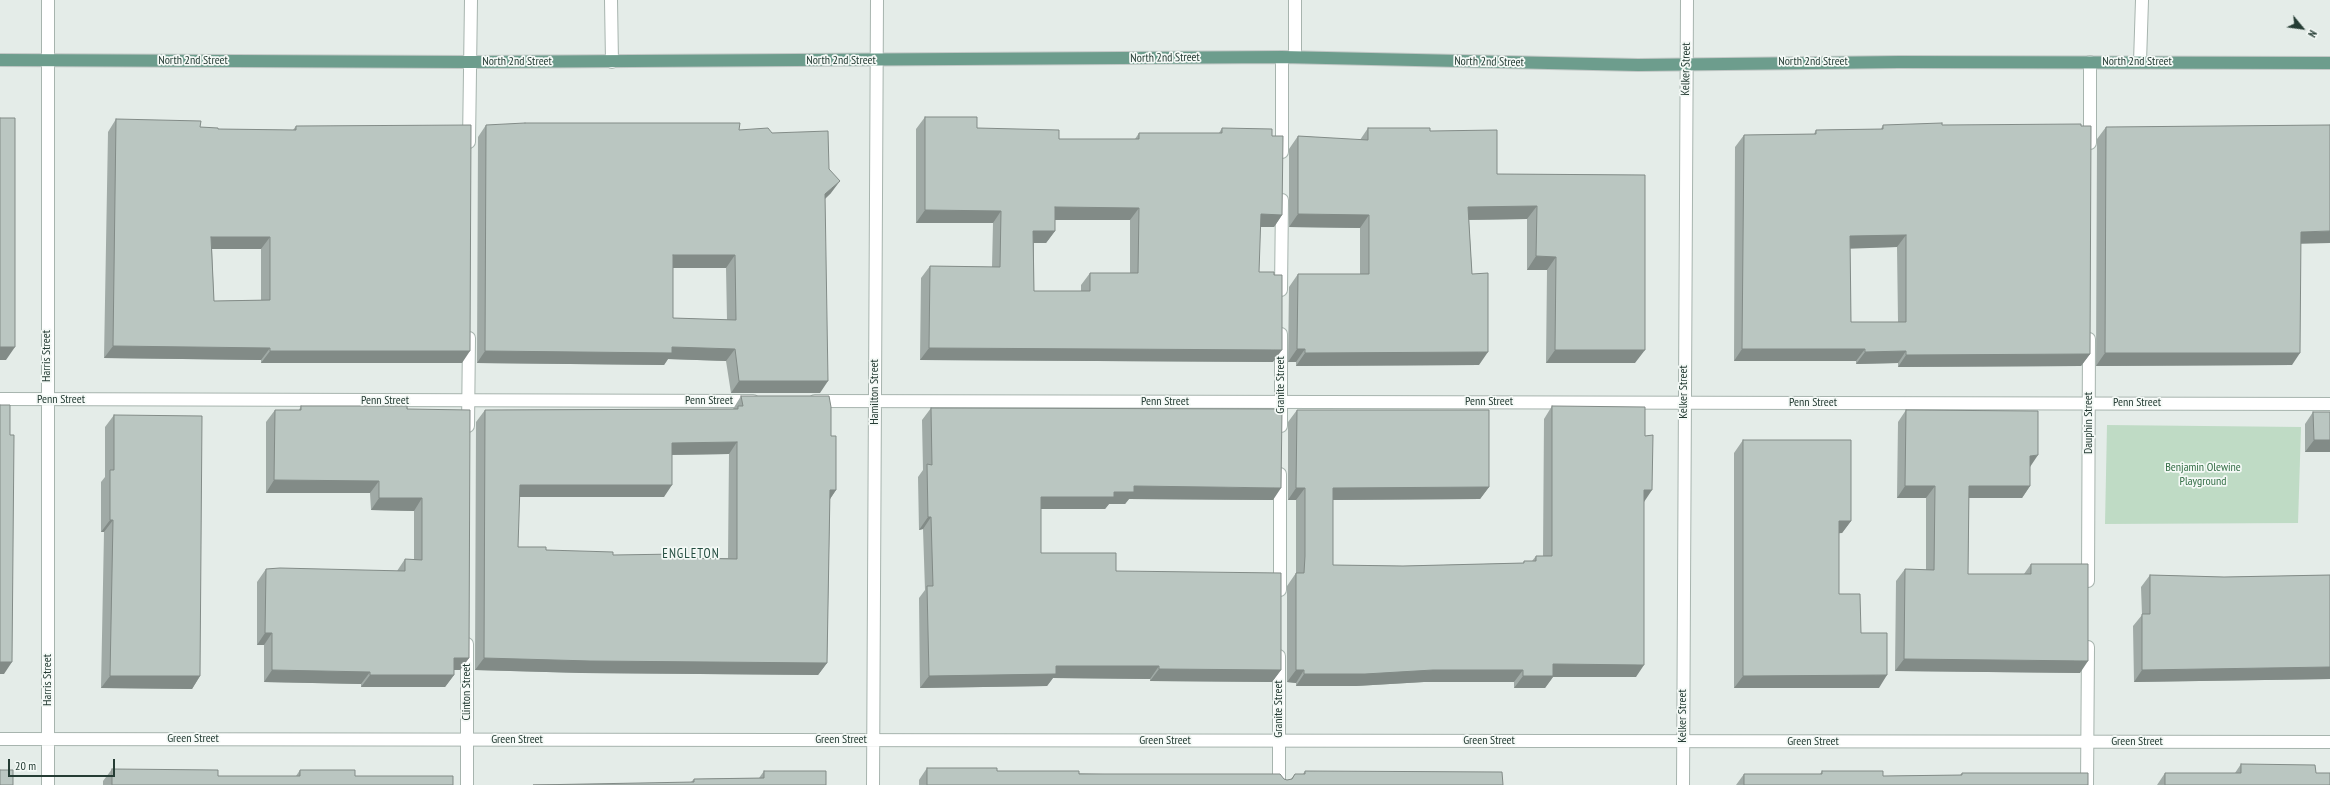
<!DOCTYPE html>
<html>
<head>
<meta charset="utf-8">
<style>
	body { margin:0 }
	#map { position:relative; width:2330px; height:785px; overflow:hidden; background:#e4ece8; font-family:"PT Sans Narrow",sans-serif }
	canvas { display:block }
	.north { position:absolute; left:2282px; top:8px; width:40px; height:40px; -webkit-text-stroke:3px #f4f9f6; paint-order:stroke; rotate:119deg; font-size:11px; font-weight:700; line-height:16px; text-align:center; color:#253c34 }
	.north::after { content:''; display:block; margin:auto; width:14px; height:18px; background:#253c34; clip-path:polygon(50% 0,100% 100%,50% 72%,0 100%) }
	.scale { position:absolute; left:8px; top:759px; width:107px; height:18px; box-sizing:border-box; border:2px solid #253c34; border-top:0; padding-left:5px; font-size:12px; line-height:14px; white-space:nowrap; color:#253c34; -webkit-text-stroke:3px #f4f9f6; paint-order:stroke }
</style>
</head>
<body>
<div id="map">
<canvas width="2330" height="785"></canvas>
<div class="north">N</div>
<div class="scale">20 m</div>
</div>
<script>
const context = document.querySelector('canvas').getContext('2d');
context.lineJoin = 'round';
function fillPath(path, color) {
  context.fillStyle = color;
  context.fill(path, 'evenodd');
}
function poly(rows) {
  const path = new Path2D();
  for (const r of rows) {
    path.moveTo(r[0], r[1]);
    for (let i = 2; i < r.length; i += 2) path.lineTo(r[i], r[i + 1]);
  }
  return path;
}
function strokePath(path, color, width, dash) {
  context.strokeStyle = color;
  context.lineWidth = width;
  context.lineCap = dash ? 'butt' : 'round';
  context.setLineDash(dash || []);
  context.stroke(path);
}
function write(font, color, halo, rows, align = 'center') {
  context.font = font + ' "PT Sans Narrow",sans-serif';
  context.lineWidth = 3.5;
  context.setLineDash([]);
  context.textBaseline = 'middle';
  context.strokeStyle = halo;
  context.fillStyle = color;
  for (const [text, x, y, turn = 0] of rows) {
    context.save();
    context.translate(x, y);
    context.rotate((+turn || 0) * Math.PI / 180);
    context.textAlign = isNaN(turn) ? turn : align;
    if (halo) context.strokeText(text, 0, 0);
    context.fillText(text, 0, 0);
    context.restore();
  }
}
const green = poly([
	[2107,425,2301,427,2298,523,2105,524]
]);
const service = poly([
	[611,0,612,62],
	[1295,0,1295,57],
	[2140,62,2142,0],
	[469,142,471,0],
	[2090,143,2090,62],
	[1282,152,1282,57],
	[1281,290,1282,200],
	[468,426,469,338],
	[1281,426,1281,334],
	[2088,581,2089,339],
	[1280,590,1280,474],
	[467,785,467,644],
	[1279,785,1279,656],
	[2087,785,2088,647]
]);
const minor = poly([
	[48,0,48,785],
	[0,399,753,401],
	[815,401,2330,404],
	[0,739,2330,742],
	[873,785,877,0],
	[1683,785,1687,0]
]);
const primary = poly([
	[0,60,470,62,1282,57,1638,65,1899,62,2330,63]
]);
const wall = poly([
	[925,117,977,128,1059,139,1135,139,1139,133,1219,133,1222,128,1272,136,1282,215,1274,227,1260,227,1259,272,1273,362,920,360,921,278,930,266,992,267,993,223,916,223,916,129],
	[1055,220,1130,220,1130,273,1090,273,1081,285,1081,291,1034,291,1034,243,1046,243,1055,231],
	[116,119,218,129,293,130,296,126,462,363,261,363,261,360,104,358,108,132],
	[212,249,261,249,261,300,214,301],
	[486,125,739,130,772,133,829,169,831,193,825,199,820,393,731,393,726,361,668,359,664,365,477,363,478,137],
	[673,268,726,268,727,320,673,318],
	[1883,125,1942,125,2090,354,2081,366,1898,367,1898,363,1856,364,1856,361,1734,361,1735,147,1744,135,1814,134,1816,130,1881,129],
	[1897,247,1898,322,1851,322,1850,248],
	[2106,127,2300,244,2292,365,2096,366,2097,139],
	[1368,128,1430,131,1497,174,1645,175,1635,363,1546,363,1547,270,1527,270,1527,219,1469,220,1472,274,1479,365,1296,366,1296,362,1288,362,1289,287,1298,274,1360,274,1360,228,1289,227,1289,149,1298,136,1360,140],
	[741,396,831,436,836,490,830,499,827,663,818,675,582,673,475,670,476,422,485,410,733,409],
	[729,454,728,558,678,558,613,555,546,550,518,547,519,497,664,497,672,455],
	[301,406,407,406,469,658,460,670,454,670,454,675,445,687,361,687,361,684,264,682,264,645,257,645,257,582,266,569,397,571,405,559,414,560,414,511,371,510,370,493,266,493,266,422,275,410,299,410],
	[1552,406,1644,502,1636,677,1553,677,1545,688,1514,688,1514,682,1424,682,1356,686,1296,686,1296,683,1287,682,1287,586,1296,573,1296,500,1288,500,1288,422,1297,410,1489,487,1480,499,1333,500,1333,565,1403,566,1523,563,1524,561,1532,561,1536,556,1543,556,1544,419],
	[931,408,1273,500,1129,499,1125,504,1109,504,1105,509,1041,509,1041,553,1116,571,1281,670,1272,682,1150,681,1150,679,1053,678,1047,686,920,688,919,598,925,590,923,529,919,530,918,477,923,470,922,420],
	[1906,410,2030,466,2030,486,2022,498,1969,498,1968,574,2024,574,2031,564,2080,673,1895,671,1896,581,1905,569,1926,570,1926,498,1897,498,1898,422],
	[2313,412,2330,452,2305,452,2305,424],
	[114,415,200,676,192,689,101,688,104,532,101,532,101,482,105,477,105,427],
	[1743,440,1851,521,1842,533,1839,533,1839,594,1861,633,1879,688,1734,688,1734,453],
	[2150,575,2224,577,2330,575,2330,679,2134,682,2133,626,2142,615,2141,587],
	[2241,764,2316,773,2330,785,2157,785,2165,773,2235,773],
	[927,768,997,771,1284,779,1287,780,1291,779,1295,774,1303,774,1305,771,1503,785,919,785,919,780],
	[112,769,218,776,296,776,300,770,355,776,453,785,103,785,103,781],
	[764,771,826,785,691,782,694,779,759,778],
	[1822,771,1883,776,1960,775,1962,773,2088,785,1736,785,1744,774,1820,774]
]);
const shadedWall = poly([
	[840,181,831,193,816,207,825,194],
	[1537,206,1527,219,1459,220,1468,207],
	[1055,207,1139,208,1130,220,1047,220],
	[925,210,1001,211,993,223,916,223],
	[1261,214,1282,215,1274,227,1252,227],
	[1298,214,1369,215,1360,228,1289,227],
	[1033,231,1055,231,1046,243,1025,243],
	[2330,231,2330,243,2292,244,2301,232],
	[1906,235,1897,247,1842,249,1850,236],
	[211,237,270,237,261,249,203,249],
	[673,255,735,255,726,268,664,268],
	[1536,256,1556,257,1547,270,1527,270],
	[113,346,270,348,261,360,104,358],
	[0,347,15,347,6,360,0,360],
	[672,347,735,349,726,361,668,359,664,365,477,363,485,351],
	[929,348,1282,350,1273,362,920,360],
	[1297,349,1305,349,1296,362,1288,362],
	[1742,349,1865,349,1856,361,1734,361],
	[1555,350,1645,350,1635,363,1546,363],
	[270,351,470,351,462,363,261,363],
	[1906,351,1898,363,1856,364,1865,352],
	[1488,352,1479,365,1296,366,1305,353],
	[2105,353,2300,353,2292,365,2096,366],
	[2090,354,2081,366,1898,367,1906,355],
	[739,381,828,381,820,393,731,393],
	[2314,440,2330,440,2330,452,2305,452],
	[737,442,729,454,664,455,672,443],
	[2038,455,2030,467,2030,456],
	[274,480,379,481,370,493,266,493],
	[520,485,672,485,664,497,511,497],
	[1134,486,1281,488,1273,500,1129,499,1125,504,1109,504,1105,509,1033,509,1041,497,1114,492],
	[1905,486,1935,486,1926,498,1897,498],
	[1969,486,2030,486,2022,498,1961,498],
	[1489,487,1480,499,1324,500,1333,488],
	[1296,488,1305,488,1296,500,1288,500],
	[830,490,836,490,828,502],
	[1644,490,1652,490,1644,502],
	[379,498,422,498,414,511,371,510],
	[928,517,931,517,923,529,919,530],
	[110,520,113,520,104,532,101,532],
	[1839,521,1851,521,1842,533,1830,534],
	[265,633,272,633,264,645,257,645],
	[454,658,469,658,460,670,445,670],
	[484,658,827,663,818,675,582,673,475,670],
	[1904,659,2088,661,2080,673,1895,671],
	[0,662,12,662,4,674,0,674],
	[1553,664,1644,665,1636,677,1553,677,1545,688,1514,688,1523,676],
	[1056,666,1159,666,1150,679,1053,678,1047,686,920,688,929,676],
	[2330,667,2330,679,2134,682,2142,670],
	[1159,669,1281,670,1272,682,1150,681],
	[272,670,370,672,361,684,264,682],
	[1296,670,1304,670,1296,683,1287,682],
	[1433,670,1523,670,1514,682,1424,682,1356,686,1296,686,1304,674],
	[370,675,454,675,445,687,361,687],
	[1887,675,1879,688,1734,688,1743,676],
	[110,676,200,676,192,689,101,688]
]);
const building = poly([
	[925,117,977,117,977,128,1059,130,1059,139,1139,139,1139,133,1222,133,1222,128,1272,129,1272,136,1283,136,1282,215,1261,214,1259,272,1274,272,1274,275,1282,275,1282,350,929,348,930,266,1000,267,1001,211,925,210,925,117],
	[1055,207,1139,208,1138,273,1090,273,1090,291,1034,291,1033,231,1055,231,1055,207],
	[0,118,15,118,15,347,0,347,0,118],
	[116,119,201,121,200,127,218,128,218,129,296,130,296,126,471,125,470,351,270,351,270,348,113,346,116,119],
	[211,237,270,237,270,300,214,301,211,237],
	[525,123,740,123,739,130,768,128,772,133,828,131,829,169,840,181,825,194,828,381,739,381,735,349,672,347,672,353,485,351,486,125,525,123],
	[673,255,735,255,736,320,673,318,673,255],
	[1942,123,1942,125,2081,124,2081,126,2091,126,2090,354,1906,355,1906,351,1865,352,1865,349,1742,349,1744,135,1816,134,1816,130,1883,129,1883,125,1942,123],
	[1906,235,1906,322,1851,322,1850,236,1906,235],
	[2330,125,2330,231,2301,232,2300,353,2105,353,2106,127,2330,125],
	[1368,128,1430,128,1430,131,1497,130,1497,174,1645,175,1645,350,1555,350,1556,257,1536,256,1537,206,1468,207,1472,274,1488,273,1488,352,1305,353,1305,349,1297,349,1298,274,1369,274,1369,215,1298,214,1298,136,1368,140,1368,128],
	[741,396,829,396,831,407,831,436,836,436,836,490,830,490,827,663,590,661,484,658,485,410,738,409,738,406,743,406,741,396],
	[737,442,737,559,678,558,678,554,613,555,613,552,546,550,546,547,518,547,520,485,672,485,672,443,737,442],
	[0,405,10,405,10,435,14,435,12,662,0,662,0,405],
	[301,406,407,406,407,409,470,410,469,658,454,658,454,675,370,675,370,672,272,670,272,633,265,633,266,569,280,568,405,571,405,559,422,560,422,498,379,498,379,481,274,480,275,410,301,410,301,406],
	[1552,406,1645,407,1645,436,1653,435,1652,490,1644,490,1644,665,1553,664,1553,676,1523,676,1523,670,1433,670,1365,674,1304,674,1304,670,1296,670,1296,573,1304,573,1305,556,1305,488,1296,488,1297,410,1489,410,1489,487,1333,488,1333,565,1403,566,1524,563,1524,561,1536,561,1536,556,1552,556,1552,406],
	[931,408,1282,409,1281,488,1134,486,1134,492,1114,492,1114,497,1041,497,1041,553,1116,553,1116,571,1281,573,1281,670,1159,669,1159,666,1056,666,1056,674,929,676,927,586,933,586,931,517,928,517,927,464,932,465,931,408],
	[1906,410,2038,411,2038,455,2030,456,2030,486,1969,486,1968,574,2031,574,2031,564,2088,564,2088,661,1904,659,1905,569,1934,570,1935,486,1905,486,1906,410],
	[2313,412,2330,412,2330,440,2314,440,2313,412],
	[114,415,202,416,200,676,110,676,113,520,110,520,110,470,114,470,114,415],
	[1743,440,1851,440,1851,521,1839,521,1839,594,1860,594,1861,633,1887,633,1887,675,1743,676,1743,440],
	[2150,575,2224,577,2330,575,2330,667,2142,670,2142,614,2150,614,2150,575],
	[2241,764,2315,765,2316,773,2330,773,2330,785,2165,785,2165,773,2241,773,2241,764],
	[927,768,997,768,997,771,1079,771,1079,774,1280,774,1284,779,1287,780,1292,779,1295,774,1305,774,1305,771,1502,772,1503,785,927,785,927,768],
	[112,769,218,770,218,776,300,776,300,770,355,770,355,776,453,776,453,785,112,785,112,769],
	[0,770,13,770,13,785,0,785,0,770],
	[764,771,826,771,826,785,533,785,694,782,694,779,764,778,764,771],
	[1822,771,1883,771,1883,776,1962,775,1962,773,2088,773,2088,785,1744,785,1744,774,1822,774,1822,771]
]);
const streetNames = [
	["North 2nd Street",1165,58,-1],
	["North 2nd Street",193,61],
	["North 2nd Street",841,61],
	["North 2nd Street",517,62],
	["North 2nd Street",1489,62,1],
	["North 2nd Street",1813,62],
	["North 2nd Street",2137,62],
	["Kelker Street",1686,69,-89],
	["Harris Street",47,356,-90],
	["Granite Street",1281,385,-90],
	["Hamilton Street",875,392,-90],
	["Kelker Street",1684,392,-90],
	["Penn Street",61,400],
	["Penn Street",385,401],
	["Penn Street",709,401],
	["Penn Street",1165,402],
	["Penn Street",1489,402],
	["Penn Street",1813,403],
	["Penn Street",2137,403],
	["Dauphin Street",2089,423,-90],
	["Harris Street",48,680,-90],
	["Clinton Street",467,692,-90],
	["Granite Street",1279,709,-90],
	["Kelker Street",1683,716,-90],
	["Green Street",193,739],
	["Green Street",517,740],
	["Green Street",841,740],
	["Green Street",1165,741],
	["Green Street",1489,741],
	["Green Street",1813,742],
	["Green Street",2137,742]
];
const parkNames = [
	["Benjamin Olewine",2203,468],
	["Playground",2203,482]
];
const neighbourhoodNames = [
	["ENGLETON",691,554]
];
fillPath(green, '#bfdbc5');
strokePath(service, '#a7b4ae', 14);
strokePath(minor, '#a7b4ae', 14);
strokePath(primary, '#c2c8c6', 14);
strokePath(service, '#fff', 12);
strokePath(minor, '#fff', 12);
strokePath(primary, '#6d9d8d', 12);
fillPath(wall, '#a0aaa6');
fillPath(shadedWall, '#828b87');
fillPath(building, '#bac6c1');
strokePath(building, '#828b87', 1);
write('12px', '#253c34', '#f4f9f6', streetNames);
write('12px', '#346e46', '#f4f9f6', parkNames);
context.letterSpacing = '1px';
write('13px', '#234c3f', '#f4f9f6', neighbourhoodNames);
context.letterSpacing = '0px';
</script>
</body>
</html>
